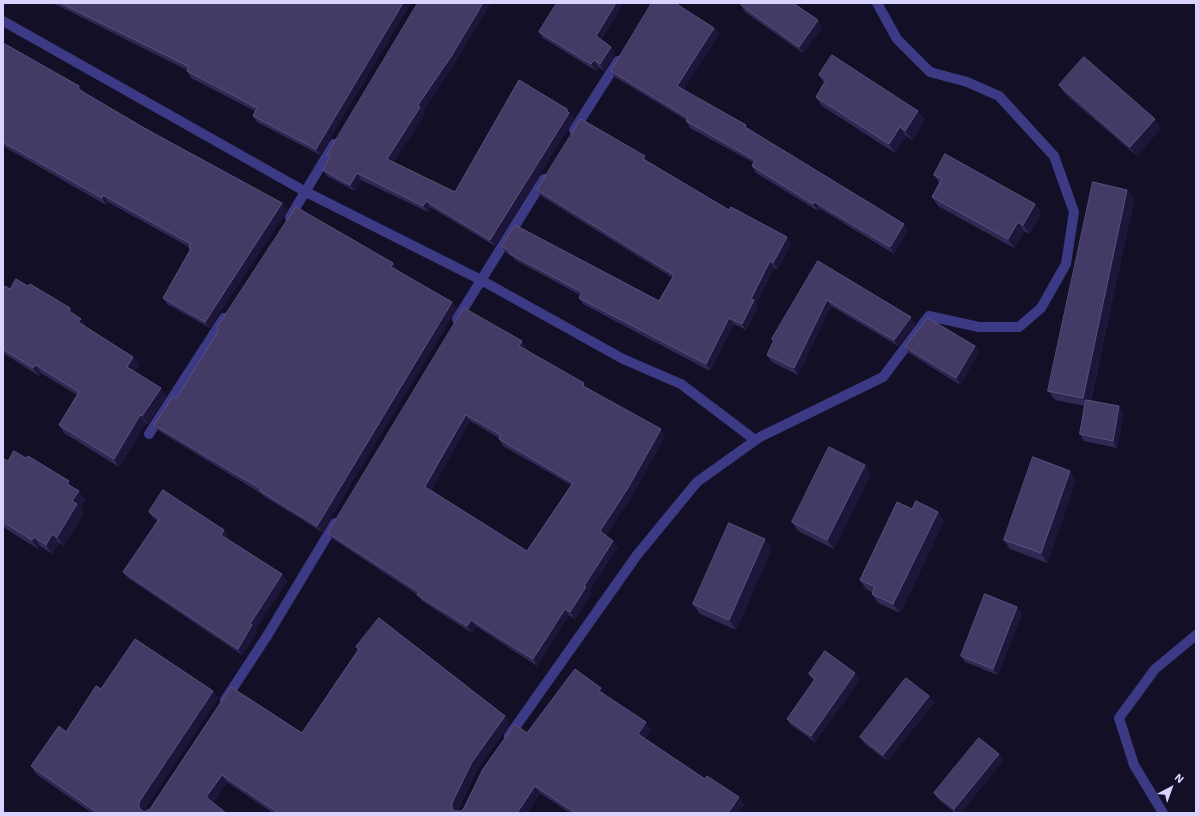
<!DOCTYPE html>
<html>
<head>
<meta charset="utf-8">
<style>
  body { margin:0 }
  #map { position:relative; width:1199px; height:816px; overflow:hidden; background:#130f26; font-family:"Work Sans",sans-serif }
  canvas { display:block }
  .frame { position:absolute; inset:0; border:4px solid #d9d4ff; pointer-events:none }
  .north { position:absolute; left:1151px; top:768px; width:40px; height:40px; -webkit-text-stroke:3px #130f26; paint-order:stroke; rotate:41deg; font-size:11px; font-weight:700; line-height:16px; text-align:center; color:#d9d4ff }
  .north::after { content:''; display:block; margin:auto; width:14px; height:18px; background:#d9d4ff; clip-path:polygon(50% 0,100% 100%,50% 72%,0 100%) }
</style>
</head>
<body>
<div id="map">
<canvas width="1199" height="816"></canvas>
<div class="frame"></div>
<div class="north">N</div>
</div>
<script>
const ctx = document.querySelector('canvas').getContext('2d');
ctx.lineJoin = 'round';
function strokePath(path, color, width, dash) {
  ctx.strokeStyle = color;
  ctx.lineWidth = width;
  ctx.lineCap = dash ? 'butt' : 'round';
  ctx.setLineDash(dash || []);
  ctx.stroke(path);
}
function fillPath(path, color) {
  ctx.fillStyle = color;
  ctx.fill(path, 'evenodd');
}
const street = new Path2D(`
  M3,21L306,192L481,280L623,359L681,384L755,440
  M574,130L618,61
  M290,217L334,144
  M457,319L544,179
  M149,434L224,318
  M225,700L267,636L335,523
  M509,736L637,555L697,482L760,437L883,377L929,316L979,327H1019L1041,308L1066,264L1074,212L1054,156L999,96L967,82L930,72L897,39L877,3
  M1163,813L1134,765L1119,718L1155,669L1196,635`);
const wall = new Path2D(`
  M53,3H411L320,155L257,122L253,116L255,111L191,78L187,71V70Z
  M555,3H624L601,40L611,47L615,53L604,71L598,67L596,71L543,38L539,32L557,4Z
  M741,5L822,27L803,53L745,12Z
  M714,28L719,34L683,90L750,130L908,230L894,254L819,208L818,211L756,173L752,166L754,163L690,128L686,121V120L615,77L611,71Z
  M3,43L79,86L83,92L287,210L210,328L167,304L163,298L190,249L189,247L108,202L106,205L3,146Z
  M456,61L423,111L425,114L393,162L455,192L567,109L574,119L495,246L430,207L428,212L361,180L355,191L327,176L323,170L329,157L327,155Z
  M819,75L918,111L925,120L912,140L906,136L895,153L822,106L816,97L824,83Z
  M1059,85L1161,128L1137,156L1065,94Z
  M649,162L729,210L791,243L778,269L774,268L756,304L758,307L746,330L734,324L710,371L583,304L579,298L580,295L515,260L513,257L506,253L501,246L659,301L673,278L541,196L537,190Z
  M934,175L1035,204L1041,213L1030,234L1024,231L1014,248L938,206L932,197L939,183Z
  M1134,199L1091,400L1124,413L1117,448L1084,441L1080,434L1085,406L1055,400L1048,391Z
  M818,261L915,324L898,346L831,306L798,375L772,362L767,355L774,342L772,339Z
  M393,263L397,269V270L457,308L322,532L265,497L262,494L159,431L154,425L176,399L219,331L217,328Z
  M28,286L70,308L75,315L81,319L86,326V327L133,357L139,365L134,372L166,396L148,424L146,423L119,467L64,433L59,425L77,395L41,373L39,376L3,353V290Z
  M526,347L525,349L665,436L633,494L606,535L613,541L618,547L589,591L591,594L575,619L569,615L537,666L476,626L472,633L422,601L418,595L333,539L328,533ZM470,421L499,438V439L503,446L571,485L527,551L431,490Z
  M905,347L979,352L960,385L909,353Z
  M3,459L73,488L85,500L80,508L84,513L63,546L59,543L52,554L40,546L38,549L3,527Z
  M871,474L834,549L798,531L792,522Z
  M1076,480L1047,563L1010,549L1004,540Z
  M912,509L938,512L944,521L900,613L878,603L872,594V592L866,589L860,580Z
  M149,512L224,530L228,536L227,539L287,581L255,629L257,632L242,655L128,578L123,572L158,521L153,518Z
  M772,548L736,630L700,614L693,604Z
  M1022,613L998,675L965,662L961,656Z
  M356,647L505,716L510,723L477,770L457,811H461L527,733L605,695L651,729L645,739L705,779L739,797L744,805L738,813H570L540,793L527,813H273L227,782L213,802L226,813H92L36,774L31,766L66,732L101,689L218,698L145,809L144,812L302,733L358,650Z
  M809,674L860,679L815,742L791,725L787,719L814,681Z
  M929,696L934,703L887,761L865,744L860,737Z
  M999,754L1003,760L961,813H955L938,799L934,793Z`);
const shadedWall = new Path2D(`
  M403,3H411L320,155L316,149Z
  M483,3H491L456,61L423,111L425,114L391,165L387,159L418,105Z
  M616,3H624L600,42L596,36Z
  M818,20L822,27L803,53L799,47Z
  M714,28L719,34L682,92L677,86Z
  M611,47L615,53L604,71L600,64Z
  M594,60L598,67L596,71L591,64Z
  M79,86L84,93L78,89Z
  M567,109L574,119L495,246L490,240Z
  M918,111L925,120L912,140L905,131Z
  M1155,119L1161,128L1137,156L1130,147Z
  M900,127L906,136L895,153L889,144Z
  M645,156L649,163L643,159Z
  M357,173L361,180L355,191L350,185Z
  M1127,190L1134,199L1089,407L1083,398Z
  M103,195L108,202L106,205L102,198Z
  M426,201L430,207L428,212L423,206Z
  M815,202L819,208L818,211L813,204Z
  M282,203L287,210L210,328L205,322Z
  M1035,204L1041,213L1030,234L1023,225Z
  M1018,222L1024,231L1014,248L1008,239Z
  M904,224L908,230L894,254L890,247Z
  M787,237L791,243L778,269L773,263Z
  M770,261L774,268L756,304L758,307L746,330L742,324L751,299Z
  M393,263L397,269L395,273L391,267Z
  M827,300L831,306L798,375L794,368Z
  M452,302L457,308L322,532L317,526Z
  M70,308L76,316L69,311Z
  M911,317L915,324L898,346L894,340Z
  M729,318L734,324L710,371L706,364Z
  M81,319L86,326L84,330L78,322Z
  M522,341L526,347L523,352L519,346Z
  M975,346L979,352L960,385L956,378Z
  M133,357L139,365L132,375L127,367Z
  M36,365L41,373L39,376L33,368Z
  M584,383L589,389L583,386Z
  M161,388L166,396L148,424L142,416Z
  M1119,406L1124,413L1117,448L1113,441Z
  M140,415L146,423L119,467L114,459Z
  M466,415L470,421L429,493L425,487Z
  M661,429L665,436L633,494L604,538L600,531Z
  M865,465L871,474L834,549L827,540Z
  M1070,471L1076,480L1047,563L1041,553Z
  M69,481L75,490L67,484Z
  M79,491L85,500L80,508L84,513L63,546L57,537L72,501Z
  M938,512L944,521L900,613L893,604Z
  M224,530L228,536L225,541L221,535Z
  M52,534L59,543L52,554L46,545Z
  M34,537L40,546L38,549L32,540Z
  M765,539L772,548L736,630L729,620Z
  M613,541L618,547L589,591L591,594L575,619L570,612L584,586Z
  M282,574L287,581L255,629L257,632L242,655L238,649L250,624Z
  M1017,607L1022,613L998,675L993,669Z
  M565,609L569,615L537,666L533,659Z
  M471,620L476,626L472,633L467,626Z
  M855,673L860,679L815,742L811,736Z
  M601,688L606,696L599,691Z
  M213,691L218,698L145,809L144,813L139,808V802Z
  M929,696L934,703L887,761L883,755Z
  M505,716L510,723L477,770L457,810V813L452,809V803L472,762Z
  M646,722L651,729L643,742L638,734Z
  M999,754L1003,760L961,813H957L954,809Z
  M222,775L227,782L211,804L206,797Z
  M535,786L540,793L527,813H517Z
  M739,797L744,805L738,813H728Z`);
const building = new Path2D(`
  M61,3H403L316,149L253,116L257,108L187,71L189,67Z
  M418,3H483L452,55L418,105L420,107L387,159L455,192L519,80L567,109V111L569,113L490,240L426,201L423,206L357,173L350,185L323,170L330,156L327,155Z
  M557,3H616L596,36L611,47L600,64L594,60L591,64L539,32Z
  M652,3H675L714,28L677,86L746,125L745,127L904,224L890,247L815,202L813,204L752,166L755,160L686,121L688,118L611,71Z
  M742,3H793L818,20L799,47L741,5Z
  M3,43L79,86L78,89L144,128L282,203L205,322L163,298L191,249L189,248L191,244L103,195L102,198L3,142Z
  M832,55L918,111L905,131L900,127L889,144L816,97L826,80L819,75Z
  M1084,57L1155,119L1130,147L1059,85Z
  M581,119L645,156L643,159L729,210L731,207L787,237L773,263L770,261L751,299L754,300L742,324L729,318L706,364L579,298L582,292L510,254L511,252L501,246L515,225L659,301L674,275L537,190Z
  M945,154L1035,204L1023,225L1018,222L1008,239L932,197L942,179L934,175Z
  M1093,182L1127,190L1083,398L1048,391Z
  M296,207L393,263L391,267L452,302L317,526L260,491L261,489L154,425L173,396L176,399L219,330L217,328Z
  M818,261L911,317L894,340L827,300L794,368L767,355L774,340L772,339Z
  M16,279L28,286L30,284L70,308L69,311L81,319L78,322L133,357L127,367L161,388L142,416L140,415L114,459L59,425L79,392L36,365L33,368L3,349V290L5,286L10,289Z
  M464,308L522,341L519,346L584,383L583,386L661,429L628,488L600,531L613,541L584,586L586,587L570,612L565,609L533,659L471,620L467,626L417,595L419,592L328,533ZM466,415L501,435L499,439L573,483L527,551L425,487Z
  M928,318L975,346L956,378L905,347Z
  M1086,400L1119,406L1113,441L1080,434Z
  M829,447L865,465L827,540L792,522Z
  M14,451L26,458L28,456L69,481L67,484L79,491L72,501L77,504L57,537L52,534L46,545L34,537L32,540L3,522V459H4L8,461Z
  M1033,457L1070,471L1041,553L1004,540Z
  M163,490L224,530L221,535L282,574L250,624L252,625L238,649L123,572L159,519L149,512Z
  M916,501L938,512L893,604L872,594L875,587L860,580L897,502L912,509Z
  M729,523L765,539L729,620L693,604Z
  M985,594L1017,607L993,669L961,656Z
  M379,618L505,716L472,762L452,803V809L455,811H461L464,808L483,769L515,724L527,733L575,669L601,688L599,691L646,722L638,734L705,779L707,776L739,797L728,813H576L535,786L517,813H279L222,775L206,797L226,813H98L31,766L59,726L66,732L96,686L101,689L135,639L213,691L139,802V808L144,812L150,809L231,687L302,733L359,649L356,647Z
  M825,651L855,673L811,736L787,719L815,679L809,674Z
  M906,678L929,696L883,755L860,737Z
  M979,738L999,754L954,809L934,793Z`);
strokePath(street, '#3d3a85', 10);
fillPath(wall, '#312854');
fillPath(shadedWall, '#1d163a');
fillPath(building, '#433a66');
strokePath(building, '#5a527e', 1);
</script>
</body>
</html>
